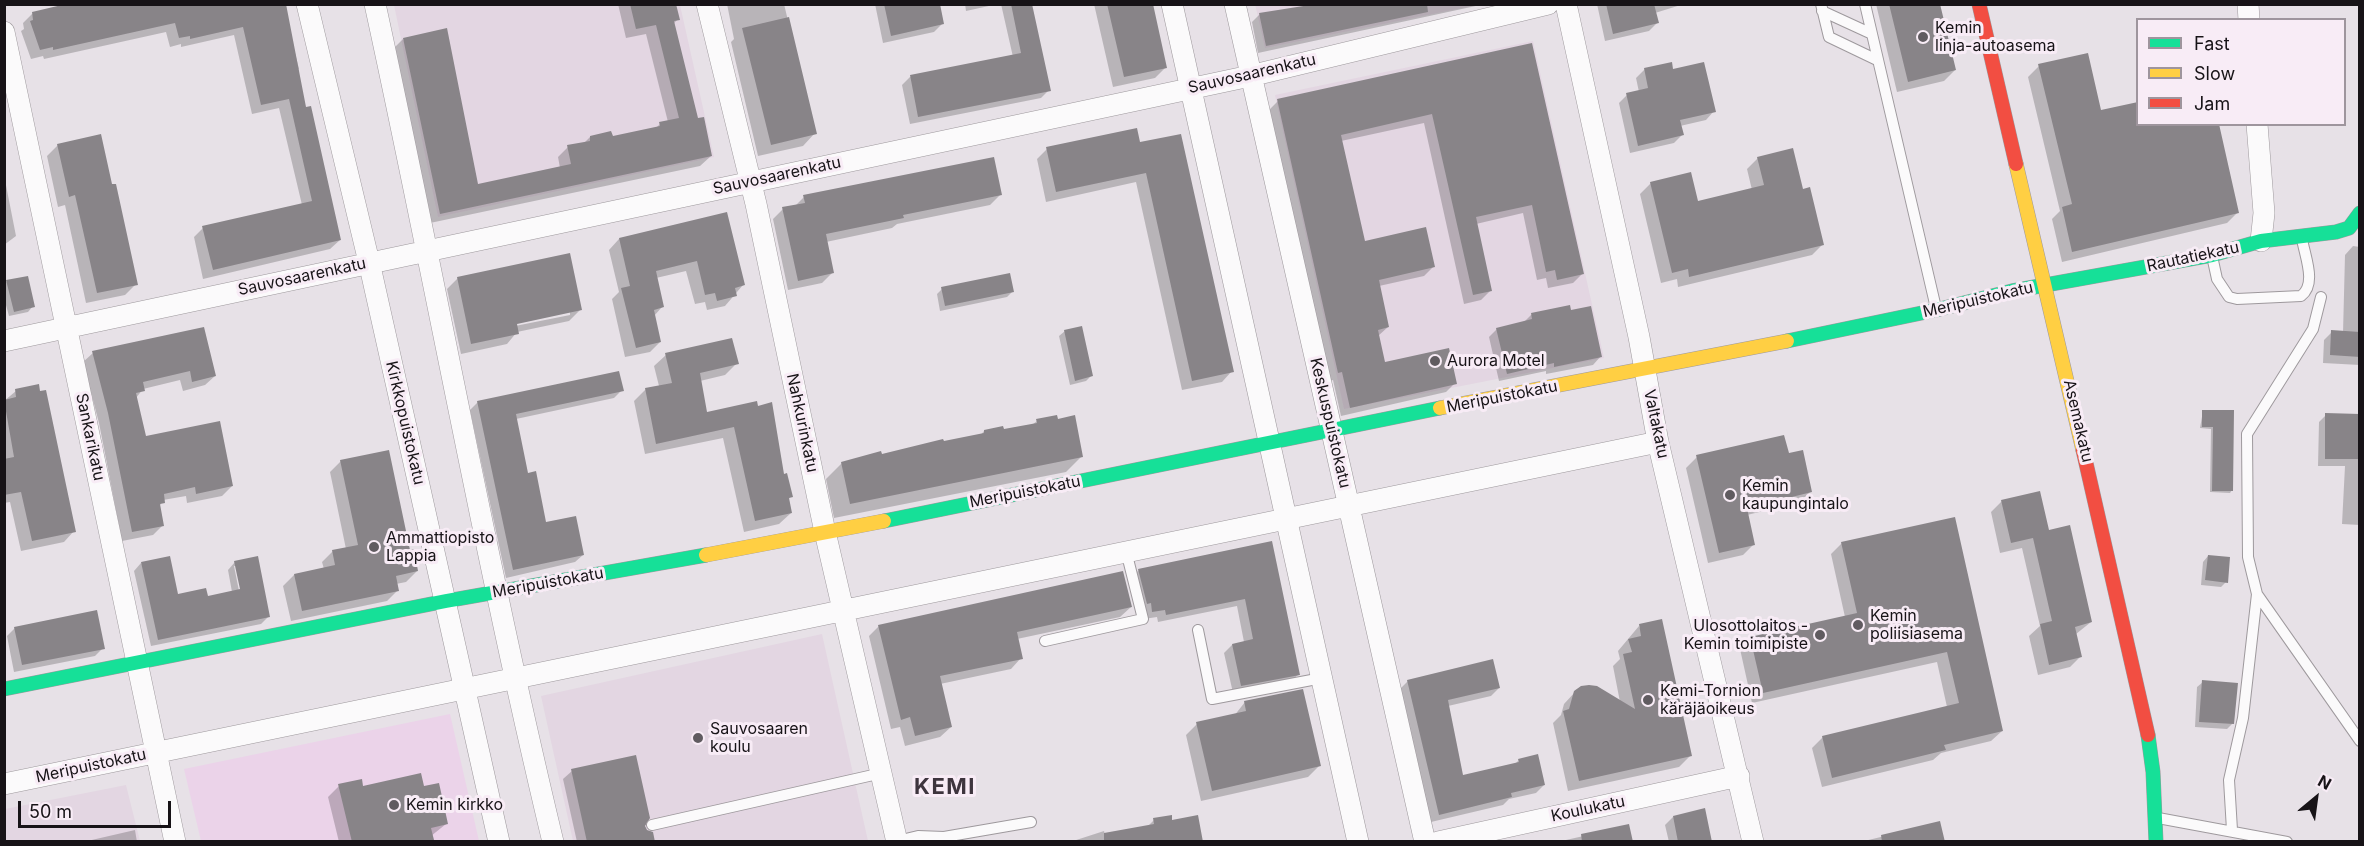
<!DOCTYPE html>
<html>
<head>
<meta charset="utf-8">
<style>
  body { margin:0 }
  #map { position:relative; width:2364px; height:846px; overflow:hidden; background:#e7e1e7; font-family:Inter,sans-serif }
  canvas { display:block }
  .frame { position:absolute; inset:0; border:6px solid #171317; pointer-events:none }
  .legend { position:absolute; left:2136px; top:18px; width:210px; height:108px; box-sizing:border-box; background:#f8ecf6; border:2px solid #9e959d; margin:0; padding:8px 10px; list-style:none; font-size:18px; color:#171317 }
  .legend li { display:flex; align-items:center; gap:12px; height:30px }
  .legend b { width:30px; border:2px solid #9e959d }
  .north { position:absolute; left:2286px; top:768px; width:60px; height:60px; -webkit-text-stroke:4px #f8ecf6; paint-order:stroke; rotate:29deg; font-size:16px; font-weight:700; line-height:24px; text-align:center; color:#171317 }
  .north::after { content:''; display:block; margin:auto; width:21px; height:27px; background:#171317; clip-path:polygon(50% 0,100% 100%,50% 72%,0 100%) }
  .scale { position:absolute; left:18px; top:801px; width:153px; height:27px; box-sizing:border-box; border:3px solid #171317; border-top:0; padding-left:8px; font-size:18px; line-height:21px; white-space:nowrap; color:#171317; -webkit-text-stroke:4px #f8ecf6; paint-order:stroke }
</style>
</head>
<body>
<div id="map">
<canvas width="2364" height="846"></canvas>
<div class="frame"></div>
<ul class="legend">
<li><b style="height:8px;background:#16e098"></b>Fast</li>
<li><b style="height:8px;background:#ffcf43"></b>Slow</li>
<li><b style="height:8px;background:#f24e42"></b>Jam</li>
</ul>
<div class="north">N</div>
<div class="scale">50 m</div>
</div>
<script>
const ctx = document.querySelector('canvas').getContext('2d');
ctx.lineJoin = 'round';
function fillPath(path, color) {
  ctx.fillStyle = color;
  ctx.fill(path, 'evenodd');
}
function strokePath(path, color, width, dash) {
  ctx.strokeStyle = color;
  ctx.lineWidth = width;
  ctx.lineCap = dash ? 'butt' : 'round';
  ctx.setLineDash(dash || []);
  ctx.stroke(path);
}
function drawText(font, color, halo, rows, align = 'center') {
  ctx.font = font + ' Inter,sans-serif';
  ctx.lineWidth = 6;
  ctx.setLineDash([]);
  ctx.textBaseline = 'middle';
  ctx.strokeStyle = halo;
  ctx.fillStyle = color;
  for (const [text, x, y, turn = 0] of rows) {
    ctx.save();
    ctx.translate(x, y);
    ctx.rotate((+turn || 0) * Math.PI / 180);
    ctx.textAlign = isNaN(turn) ? turn : align;
    if (halo) ctx.strokeText(text, 0, 0);
    ctx.fillText(text, 0, 0);
    ctx.restore();
  }
}
const built = new Path2D(`
  M1255,4L1477,5L1265,48Z
  M394,5H680L714,157L438,217Z
  M1533,41L1604,358L1344,409L1275,95Z
  M822,634L868,841H573L541,696Z
  M126,785L140,841H5V809Z`);
const green = new Path2D(`
  M450,714L479,841H201L184,769Z`);
const shadow = new Path2D(`
  M283,4L299,69L296,71L340,240L330,249L203,279L194,237L203,228L302,205L279,108L252,114L234,35L181,47V44L170,47L166,32L44,59L43,56L31,59L21,31L24,29L23,23L32,14Z
  M618,4H675L678,19L673,24L697,120L711,156L700,166L430,223L393,49L403,39L477,186L560,168L558,157L568,147L584,143L590,137L611,138L655,129L660,124L668,122L646,34L626,38Z
  M727,4H784L815,133L803,146L758,156L731,42L734,39Z
  M875,4H938L942,24L934,32L883,43Z
  M965,4H998L966,11Z
  M1001,4H1031L1049,90L1041,98L910,124L902,85L910,77L1013,57Z
  M1094,4H1151L1166,67L1155,78L1113,87Z
  M1321,4H1485L1258,53L1252,22L1260,14Z
  M1597,4H1684L1655,13L1657,23L1649,31L1605,41Z
  M1876,4H1939L1955,70L1944,81L1897,92Z
  M1531,45L1582,274L1573,283L1548,288L1546,278L1537,280L1523,213L1476,224L1490,291L1481,300L1464,304L1424,123L1341,141L1364,242L1433,267L1424,276L1379,286L1388,327L1378,336L1384,364L1455,383L1446,392L1341,416L1333,380L1329,381L1269,110L1278,101Z
  M2039,66L2100,112L2138,124H2220L2218,127L2238,212L2227,223L2062,262L2052,219L2060,211L2028,77Z
  M1645,69L1672,71L1714,111L1706,120L1680,126L1682,135L1674,143L1630,153L1619,103L1627,95L1639,92L1636,78Z
  M1139,144L1232,371L1222,382L1182,390L1136,182L1046,202L1037,159L1047,149Z
  M58,145L136,284L125,295L86,303L65,205L58,207L47,156Z
  M1758,158L1801,190L1823,244L1812,255L1678,287L1677,279L1661,283L1640,194L1651,183L1697,203L1752,190L1747,169Z
  M4,175L16,236L4,245Z
  M1000,195L990,205L897,224L892,228L826,242L832,273L822,283L788,290L773,219L783,209L795,206L804,197Z
  M726,214L743,285L725,306L707,310L705,302L695,304L686,271L656,278L662,307L654,316L660,342L650,352L625,357L612,299L619,292L609,250L619,239Z
  M2353,246L2360,247V365L2323,363L2324,340L2332,332L2343,333L2345,255Z
  M458,278L580,310L569,321L517,332L507,344L461,354L447,289ZM570,312V315L510,327V324Z
  M7,281L33,306L28,312L9,316L4,298V284Z
  M942,289L1012,292L1007,297L940,311L937,294Z
  M1570,312L1601,356L1593,365L1546,374V371L1499,381L1489,337L1497,329L1523,323L1531,315Z
  M203,328L215,376L205,385L183,391L180,380L143,389L136,398L145,437L232,486L222,496L187,503L186,496L163,500L159,507L163,525L153,535L122,541L99,423L83,362L93,353Z
  M1065,331L1091,376L1086,381L1070,385L1059,336Z
  M666,355L737,363L725,375L700,381L706,414L757,407L791,496L788,500L791,513L779,524L744,532L723,438L645,454L634,401L646,389L659,386L654,366Z
  M622,390L614,398L516,419L527,475L545,524L583,555L575,562L506,578L470,410L478,402Z
  M16,391L74,531L64,542L21,551L10,502L4,503V401Z
  M2203,411L2233,412L2232,490L2230,493L2210,492L2211,429L2200,428Z
  M2326,415H2360V525L2342,524L2345,466H2318L2319,422Z
  M1037,421L1082,456L1066,472L834,518L826,479L842,463L980,436L984,431H1003L1032,425Z
  M1788,455L1811,491L1800,502L1747,515L1754,544L1743,555L1708,563L1686,468L1697,457Z
  M341,461L409,552L417,571L406,582L396,584L398,590L387,601L291,621L283,586L294,575L324,569L322,562L333,551L346,549L330,472Z
  M2002,501L2048,532L2091,622L2076,634L2081,656L2070,667L2038,675L2029,636L2040,626L2022,548L2000,553L1991,512Z
  M1954,518L2002,731L1991,741L1941,753L1933,760L1822,787L1812,748L1823,737L1947,707L1937,662L1752,703L1740,649L1751,638L1845,617L1831,554L1842,543Z
  M1271,542L1299,674L1290,682L1233,693L1224,653L1232,645L1244,642L1237,606L1158,622L1157,617L1144,619L1131,578L1139,570Z
  M2208,556L2226,582L2221,587L2201,585L2203,562Z
  M235,562L268,617L261,624L151,646L134,571L141,563L177,596L207,598L232,592L228,570ZM234,566H237L243,596H240Z
  M1131,607L1120,617L1017,639L1021,658L1011,669L940,684L951,727L940,737L905,746L900,727L891,729L869,636L879,626Z
  M1639,626L1690,756L1679,767L1568,791L1553,723L1561,715L1564,704L1575,692L1620,702L1613,666L1620,659L1618,651Z
  M15,628L103,648L95,656L14,672L7,636Z
  M1408,681L1499,688L1491,696L1448,706L1462,777L1514,765L1519,760L1544,785L1536,793L1509,799L1503,805L1431,822L1400,689Z
  M2203,682L2233,723L2227,729L2195,727L2197,687Z
  M1245,702L1319,766L1308,777L1201,801L1186,735L1197,724L1234,716Z
  M572,771L643,826L654,842H577L563,779Z
  M339,786L423,788L446,824L431,836L430,842H339L328,797Z
  M1673,817L1711,842H1669L1665,825Z
  M1154,820L1201,842H1070L1104,831L1105,835L1147,827Z
  M1939,823L1943,842H1860Z
  M1628,826L1631,842H1557Z
  M135,830L137,842H83Z`);
const building = new Path2D(`
  M66,4H286L306,107L311,106L341,240L213,270L202,226L312,201L289,99L261,105L243,27L190,39V36L179,38L175,23L53,50V47L40,50L30,21L33,20L32,12Z
  M630,4H676L680,20L674,21L698,118L704,117L712,156L440,214L403,38L447,28L478,184L571,164L567,145L590,141V136L611,131L613,136L660,126L659,122L679,118L656,25L636,29Z
  M884,4H940L944,24L891,36Z
  M1011,4H1032L1051,91L918,117L910,75L1021,53Z
  M1107,4H1153L1167,68L1124,77Z
  M1316,4H1427L1428,12L1266,46L1259,13Z
  M1606,4H1654L1659,23L1613,34Z
  M1889,4H1940L1956,70L1908,82Z
  M789,17L817,134L771,145L742,28Z
  M1532,43L1584,274L1557,280L1555,270L1546,272L1532,205L1476,217L1492,291L1473,295L1432,114L1341,135L1365,241L1426,227L1435,267L1379,280L1389,327L1378,330L1385,362L1449,348L1457,384L1350,408L1342,372L1338,373L1277,99Z
  M2088,53L2101,110L2138,102V124H2219L2239,213L2072,252L2062,207L2072,204L2038,64Z
  M1672,62L1673,69L1704,62L1716,112L1680,120L1684,135L1638,146L1626,93L1648,88L1644,68Z
  M1137,128L1140,142L1181,134L1234,372L1192,381L1146,173L1056,192L1046,147Z
  M101,134L112,184H116L138,285L97,293L75,195L69,197L57,144Z
  M1793,148L1803,189L1810,187L1824,245L1689,277L1688,269L1672,273L1650,182L1691,172L1698,201L1764,185L1757,157Z
  M994,157L1002,195L903,215L904,218L826,234L834,273L798,281L782,207L805,203L803,195Z
  M727,212L745,285L735,288L737,296L717,301L715,293L705,295L697,261L656,271L664,307L654,310L661,342L636,348L621,288L630,286L619,238Z
  M570,253L582,310L517,324L519,334L471,344L457,277Z
  M1010,273L1014,292L945,306L941,287Z
  M28,276L35,307L14,312L6,280Z
  M1570,305L1571,310L1591,306L1602,357L1554,367V363L1507,374L1496,328L1532,319L1531,313Z
  M1082,326L1093,376L1075,381L1064,330Z
  M204,327L216,376L192,382L190,371L143,382L145,391L136,393L139,406L146,436L220,421L233,486L196,494L195,487L164,494L165,503L160,504L164,526L132,532L108,413L92,351Z
  M2331,330L2360,332V357L2330,355Z
  M732,338L739,364L700,373L707,412L757,401L758,406L772,402L784,474L787,473L793,497L789,498L792,513L755,521L734,427L656,444L645,388L672,383L665,353Z
  M619,371L624,391L516,414L528,473L536,471L546,522L576,516L584,555L513,570L477,401Z
  M39,384L40,391L46,390L76,532L32,541L21,492L4,495V459L14,457L4,400L16,397L15,389Z
  M2202,410H2234L2233,491H2212L2213,427H2202Z
  M2325,413L2360,414V459H2325Z
  M1057,415L1058,419L1075,415L1083,457L850,504L841,462L881,451L882,454L943,439L944,441L984,433V430L1003,426L1004,429L1037,423L1036,419Z
  M1784,435L1789,453L1803,450L1812,492L1747,508L1755,545L1719,553L1696,455Z
  M389,450L410,550L414,549L418,571L396,576L399,591L302,611L294,574L335,565L332,550L358,545L340,460Z
  M2040,491L2049,530L2070,525L2092,622L2075,627L2082,657L2049,665L2040,624L2052,621L2033,538L2011,543L2001,500Z
  M1955,517L2003,731L1944,745L1946,750L1832,778L1822,736L1959,703L1947,652L1763,693L1750,637L1857,613L1841,542Z
  M1272,541L1300,675L1241,686L1232,644L1253,639L1245,599L1166,615L1165,610L1152,612L1151,603L1147,604L1138,569Z
  M2208,555L2230,557L2228,583L2205,580Z
  M170,556L178,594L206,588L208,596L240,589L234,561L258,556L270,617L158,640L141,562Z
  M1123,571L1132,607L1017,632L1023,659L940,676L952,727L915,736L910,717L901,720L878,625Z
  M97,610L105,649L22,665L14,627Z
  M1662,619L1692,756L1579,781L1563,711L1569,709L1574,691L1581,686L1589,685L1597,686L1635,709L1623,654L1632,652L1628,639L1641,636L1639,624Z
  M1493,659L1500,688L1448,700L1463,775L1519,762L1518,759L1538,754L1545,785L1511,793L1512,797L1439,815L1407,680Z
  M2202,680L2238,683L2234,724L2199,722Z
  M1303,689L1321,766L1212,791L1196,722L1246,711L1244,701Z
  M636,755L650,818L645,826L647,830L653,832L655,842H587L571,769Z
  M421,773L424,786L439,783L448,824L431,828L434,840L352,842L338,784L362,779L363,786Z
  M1705,808L1712,842H1678L1673,816Z
  M1172,815V820L1198,815L1203,842H1104V833L1154,824L1153,818Z
  M1940,821L1945,842H1882L1881,835Z
  M1629,824L1633,842H1582L1581,834Z`);
const lane = new Path2D(`
  M1821,4L1829,37L1877,60
  M1865,4L1936,308
  M1822,11L1872,34
  M2212,256L2217,279L2229,297L2237,299L2301,296C2317,284 2305,257 2302,239
  M2321,297L2313,329L2247,434L2248,557L2257,594L2360,741
  M1198,630L1212,699L1322,678
  M1045,641L1143,619L1126,551
  M2158,818L2287,842
  M652,825L882,773
  M2232,830L2229,780L2243,718L2257,594
  M897,841L918,836L944,837L1031,822`);
const street = new Path2D(`
  M307,4L369,262L499,842
  M375,4C436,283 486,564 553,842
  M707,4L756,204L825,532L897,842
  M1172,4L1358,842
  M1235,4L1425,842
  M1566,4L1639,337L1658,442L1753,842
  M2248,4L2249,20
  M4,32L175,842
  M2257,124L2264,213L2261,241
  M4,341L1250,76L1548,4
  M4,784L1658,442
  M1438,842L1739,776`);
const fast = new Path2D(`
  M1787,341L1936,310L2012,291L2212,255L2261,241L2336,232L2349,228L2360,213
  M884,521L1440,408
  M4,689L446,601L706,555
  M2148,735L2153,772L2156,842`);
const slow = new Path2D(`
  M2016,164L2083,450
  M1440,408L1787,341
  M706,555L884,521`);
const jam = new Path2D(`
  M1979,4L2016,164
  M2083,450L2148,735`);
const markers = [
  [1923,37,6,"#605b60"],
  [1435,361,6,"#605b60"],
  [1730,495,6,"#605b60"],
  [374,547,6,"#605b60"],
  [1858,625,6,"#605b60"],
  [1820,635,6,"#605b60"],
  [1648,700,6,"#605b60"],
  [698,738,6,"#605b60"],
  [394,805,6,"#605b60"]
];
const poiNames = [
  ["Kemin",1935,28],
  ["linja-autoasema",1935,46],
  ["Aurora Motel",1447,361],
  ["Kemin",1742,486],
  ["kaupungintalo",1742,504],
  ["Ammattiopisto",386,538],
  ["Lappia",386,556],
  ["Kemin",1870,616],
  ["poliisiasema",1870,634],
  ["Ulosottolaitos -",1808,626,"right"],
  ["Kemin toimipiste",1808,644,"right"],
  ["Kemi-Tornion",1660,691],
  ["käräjäoikeus",1660,709],
  ["Sauvosaaren",710,729],
  ["koulu",710,747],
  ["Kemin kirkko",406,805]
];
const streetNames = [
  ["Sauvosaarenkatu",1252,74,-13],
  ["Sauvosaarenkatu",777,176,-12],
  ["Rautatiekatu",2193,257,-12],
  ["Sauvosaarenkatu",302,277,-12],
  ["Meripuistokatu",1978,300,-13],
  ["Meripuistokatu",1502,397,-11],
  ["Asemakatu",2078,421,77],
  ["Kirkkopuistokatu",405,423,77],
  ["Nahkurinkatu",802,423,78],
  ["Keskuspuistokatu",1330,423,77],
  ["Valtakatu",1656,424,78],
  ["Sankarikatu",90,437,78],
  ["Meripuistokatu",1025,492,-11],
  ["Meripuistokatu",548,583,-10],
  ["Meripuistokatu",91,766,-12],
  ["Koulukatu",1588,809,-12]
];
const districtNames = [
  ["KEMI",945,787]
];
fillPath(built, '#e3d6e2');
fillPath(green, '#ebd3e9');
fillPath(shadow, '#0003');
fillPath(building, '#888488');
strokePath(lane, '#9e999d', 12);
strokePath(street, '#9e999d', 22);
strokePath(fast, '#9e999d', 15);
strokePath(slow, '#9e999d', 15);
strokePath(jam, '#9e999d', 15);
strokePath(lane, '#fbfafb', 10);
strokePath(street, '#fbfafb', 21);
strokePath(fast, '#16e098', 14);
strokePath(slow, '#ffcf43', 14);
strokePath(jam, '#f24e42', 14);
for (const [x, y, r, color] of markers) {
  const dot = new Path2D();
  dot.arc(x, y, r, 0, 2 * Math.PI);
  ctx.fillStyle = color;
  ctx.fill(dot);
  strokePath(dot, '#f8ecf6', 2);
}
drawText('16px', '#171317', '#f8ecf6', poiNames, 'left');
drawText('16px', '#171317', '#f8ecf6', streetNames);
ctx.letterSpacing = '1.5px';
drawText('bold 22px', '#3e353e', '#f8ecf6', districtNames);
ctx.letterSpacing = '0px';
</script>
</body>
</html>
